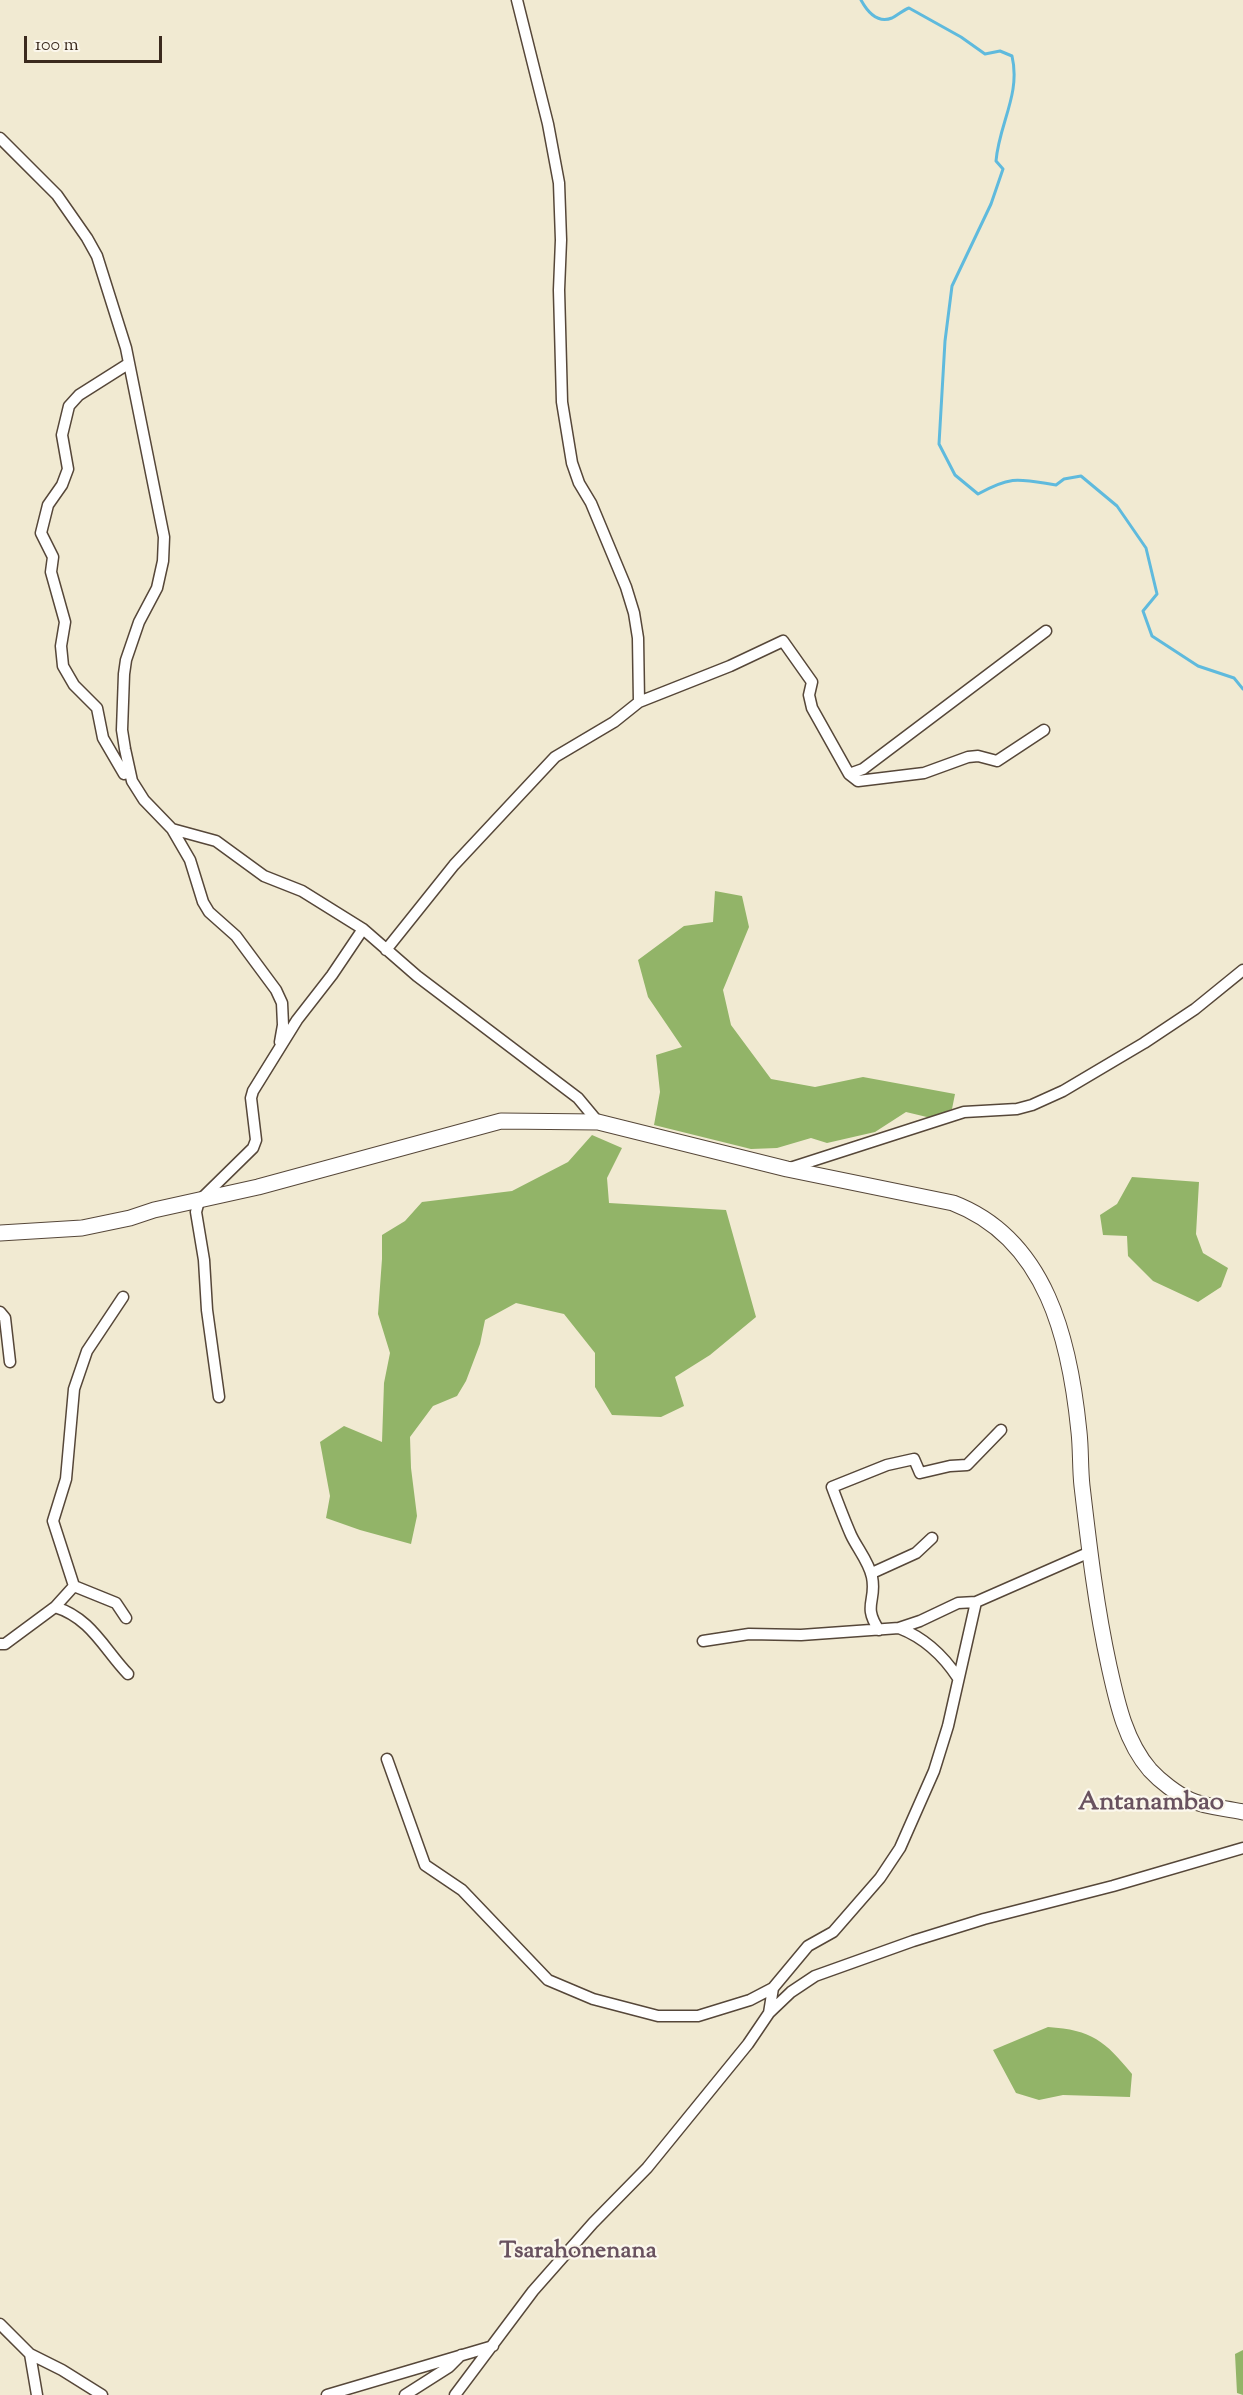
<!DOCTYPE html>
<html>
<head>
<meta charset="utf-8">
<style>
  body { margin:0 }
  #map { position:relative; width:1243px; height:2395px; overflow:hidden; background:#f1ead2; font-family:"Sorts Mill Goudy",serif }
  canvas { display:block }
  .scale { position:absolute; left:24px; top:36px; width:138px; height:27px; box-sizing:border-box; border:3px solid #3b2a1e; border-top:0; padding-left:8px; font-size:18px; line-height:21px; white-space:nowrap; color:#3b2a1e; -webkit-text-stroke:4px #fbf7ec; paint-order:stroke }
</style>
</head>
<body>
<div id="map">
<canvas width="1243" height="2395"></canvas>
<div class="scale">100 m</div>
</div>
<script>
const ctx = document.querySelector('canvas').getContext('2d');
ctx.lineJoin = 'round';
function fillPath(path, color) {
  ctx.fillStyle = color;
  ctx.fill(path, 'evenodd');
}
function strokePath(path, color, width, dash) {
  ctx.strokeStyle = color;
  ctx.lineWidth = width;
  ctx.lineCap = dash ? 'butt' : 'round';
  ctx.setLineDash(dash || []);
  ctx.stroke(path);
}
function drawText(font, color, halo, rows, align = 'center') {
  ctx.font = font + ' "Sorts Mill Goudy",serif';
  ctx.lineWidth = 4.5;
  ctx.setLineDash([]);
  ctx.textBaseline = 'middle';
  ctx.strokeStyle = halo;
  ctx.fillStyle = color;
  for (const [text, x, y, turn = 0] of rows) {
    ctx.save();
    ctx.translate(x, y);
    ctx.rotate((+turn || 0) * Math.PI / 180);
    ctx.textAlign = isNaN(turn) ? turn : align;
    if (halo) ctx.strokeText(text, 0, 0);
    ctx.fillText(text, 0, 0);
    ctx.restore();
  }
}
const forest = new Path2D(`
  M715,891L742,896L749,927L723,990L731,1025L771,1079L815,1087L863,1077L955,1094L952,1109L931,1118L906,1112L875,1132L827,1143L811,1138L777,1148L751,1149L654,1125L660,1092L656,1055L682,1047L648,997L638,960L684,926L713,922Z
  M592,1135L622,1148L607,1178L609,1203L726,1210L756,1317L710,1355L675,1377L684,1406L661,1417L612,1415L595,1387V1353L564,1314L516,1303L485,1320L480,1344L466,1381L457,1396L433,1406L410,1437L411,1468L417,1516L411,1544L360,1530L326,1518L330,1496L320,1442L344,1426L382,1442L384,1383L390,1353L378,1314L382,1259V1235L405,1221L422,1202L512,1191L568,1162Z
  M1132,1177L1199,1182L1196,1234L1203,1253L1228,1268L1221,1287L1198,1302L1153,1281L1128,1256L1127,1236L1103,1235L1100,1215L1117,1204Z
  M1048,2027C1092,2030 1105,2041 1132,2074L1130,2097L1063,2095L1039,2100L1016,2093L993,2050Z
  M1243,2350V2395L1237,2393L1235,2354Z`);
const stream = new Path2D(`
  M861,0C867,11 877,24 892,18C898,15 903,10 909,8L961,37L985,54L1000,51L1012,56C1021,94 999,124 996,161L1003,169L991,204L952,286L945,341L939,444L955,475L978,494C1012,475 1019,479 1056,485L1064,479L1081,476L1117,506L1146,548L1157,594L1143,611L1152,636L1198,666L1234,678L1243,689`);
const minor = new Path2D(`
  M517,0L548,124L559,183L561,240L559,290L562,402L572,463L579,483L591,503L626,587L634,613L638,638L639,702
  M0,138L57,195L87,238L97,256L126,348L164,537L163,561L157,588L139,622L126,660L124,674L122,730L125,749L132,781L144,800L172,829L216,841L264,876L302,891L363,929L417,976L578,1098L598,1122
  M124,774L103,738L97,708L74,685L63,666L61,646L65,622L51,572L53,557L41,533L48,505L62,485L68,469L62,435L69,406L79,395L128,364
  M849,774L863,769L1046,631
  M172,829L190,860L203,902L209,912L236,936L276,990L282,1003L283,1025L280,1042
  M386,950L454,865L555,757L614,722L639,702L730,666L783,641L812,682L809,695L812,708L849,774L858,781L924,773L968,757L978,756L997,761L1044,730
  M790,1168L964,1112L1017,1109L1032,1105L1063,1091L1144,1043L1195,1009L1243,970
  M0,1312L5,1318L10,1362
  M219,1397L207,1310L204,1260L196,1212L199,1201L253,1148L256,1140L251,1098L253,1091L297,1020L332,975L363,929
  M872,1573L916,1553L932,1538
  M74,1586L53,1521L66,1479L74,1389L87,1351L123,1297
  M55,1607L74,1586L116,1603L126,1618
  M899,1628C925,1638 943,1655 958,1678
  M879,1630C862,1605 877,1601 872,1577C869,1562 857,1548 851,1535C844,1519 838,1503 832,1487L887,1465L914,1459L920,1473L950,1466L967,1465L1001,1430
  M703,1641L749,1634L801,1635L899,1628L920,1621L958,1603L976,1602
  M0,1644H5L55,1607C91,1618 104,1649 128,1674
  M387,1759L425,1865L462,1890L548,1980L593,1999L658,2016H698L750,2000L773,1988
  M769,2013L773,1988L808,1946L833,1932L880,1878L900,1848L934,1771L948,1726L976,1602L1090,1552
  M0,2324L30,2354L62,2370L102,2395
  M30,2354L37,2395
  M327,2395L493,2346
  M405,2395L449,2367L461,2355
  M455,2395L533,2291L593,2223L647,2168L748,2044L769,2013L791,1992L815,1976L913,1941L984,1919L1113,1886L1243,1848`);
const secondary = new Path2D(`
  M0,1233L82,1228L130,1218L154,1210L258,1187L501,1121L598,1122L787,1169L953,1203C1047,1239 1070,1341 1079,1432C1081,1450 1080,1468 1082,1486C1089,1546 1096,1607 1109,1666C1117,1702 1125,1741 1150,1770C1160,1781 1177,1794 1190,1800C1205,1807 1226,1808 1243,1812`);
const neighbourhoodNames = [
  ["Tsarahonenana",578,2253]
];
const quarterNames = [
  ["Antanambao",1151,1805]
];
fillPath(forest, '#92b468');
strokePath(stream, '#5fbadd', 3);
strokePath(minor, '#564739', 13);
strokePath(secondary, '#564739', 17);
strokePath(minor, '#fff', 10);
strokePath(secondary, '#fff', 15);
drawText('bold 24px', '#69525f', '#fbf7ec', neighbourhoodNames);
drawText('bold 26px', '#69525f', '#fbf7ec', quarterNames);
</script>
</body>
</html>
